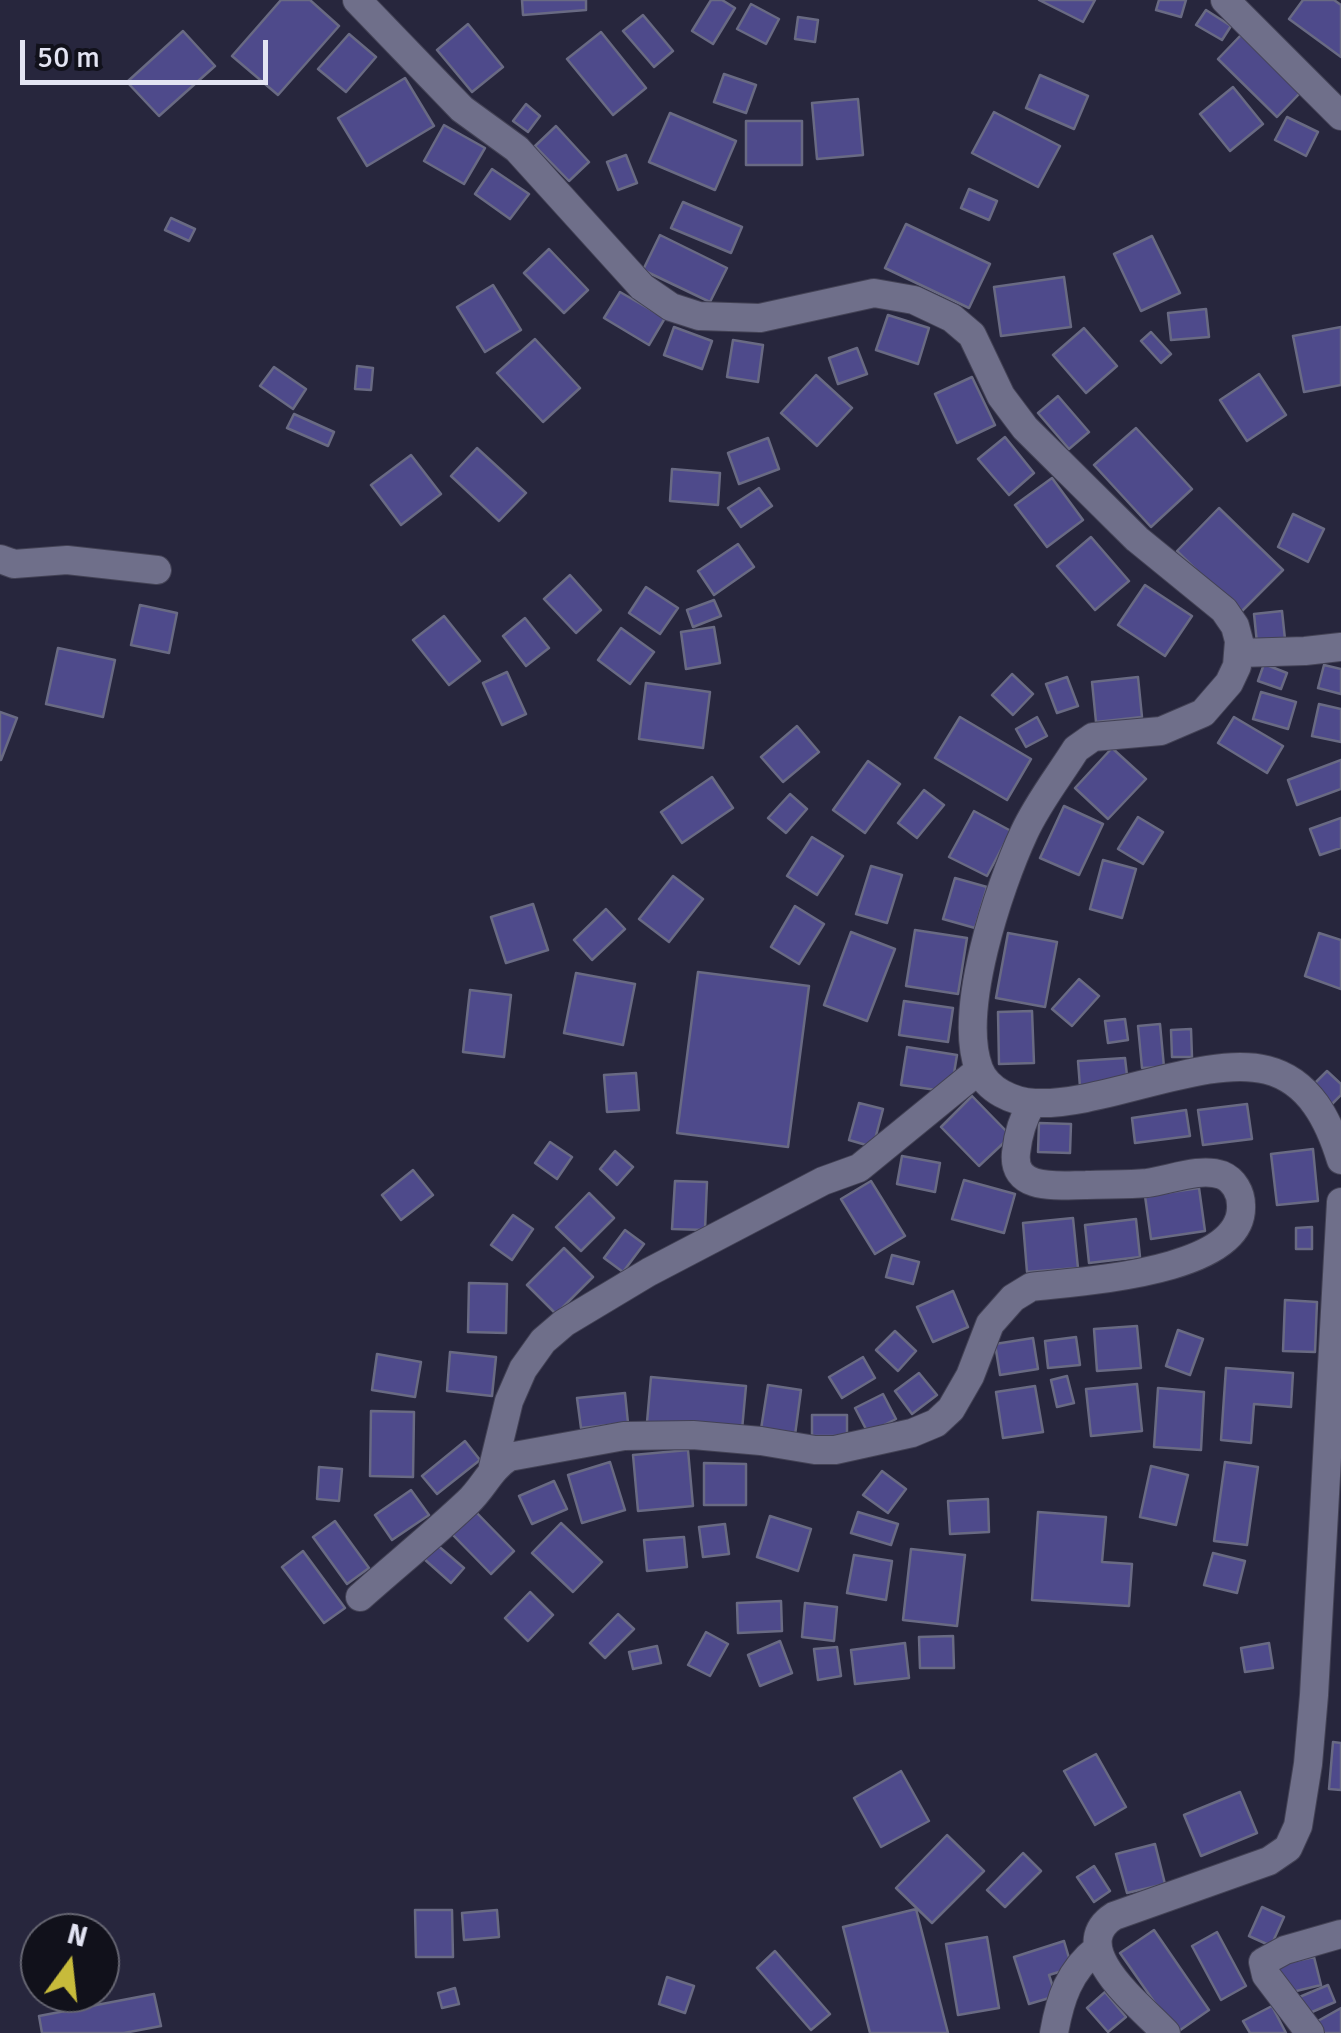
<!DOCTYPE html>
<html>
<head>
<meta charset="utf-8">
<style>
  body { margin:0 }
  #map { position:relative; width:1341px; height:2033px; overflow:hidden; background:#27263d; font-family:Signika,sans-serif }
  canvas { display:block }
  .north { position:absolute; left:20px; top:1913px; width:100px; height:100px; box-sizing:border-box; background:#11111b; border:2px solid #656571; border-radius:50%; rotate:15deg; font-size:28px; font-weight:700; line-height:40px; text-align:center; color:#e3e4f3 }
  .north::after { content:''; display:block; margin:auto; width:35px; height:45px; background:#c7bb3b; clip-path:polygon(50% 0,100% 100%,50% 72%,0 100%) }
  .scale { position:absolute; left:20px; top:40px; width:248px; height:45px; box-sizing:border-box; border:5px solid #e3e4f3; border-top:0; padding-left:12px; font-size:30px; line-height:35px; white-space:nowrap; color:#e3e4f3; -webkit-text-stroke:8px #11111b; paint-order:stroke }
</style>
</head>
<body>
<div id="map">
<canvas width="1341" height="2033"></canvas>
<div class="north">N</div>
<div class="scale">50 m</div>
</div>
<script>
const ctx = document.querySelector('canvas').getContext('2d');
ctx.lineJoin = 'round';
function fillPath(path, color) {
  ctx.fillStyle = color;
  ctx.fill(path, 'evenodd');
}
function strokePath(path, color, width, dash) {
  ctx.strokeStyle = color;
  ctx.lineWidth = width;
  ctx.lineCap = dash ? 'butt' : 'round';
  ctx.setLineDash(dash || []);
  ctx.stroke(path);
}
const building = new Path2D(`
  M281,0H310L339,26L278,95L232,56Z
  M522,0H586V10L523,15Z
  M711,0H722L735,8L713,44L692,31Z
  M1039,0H1095L1083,22Z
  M1159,0H1186L1181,17L1156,10Z
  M1303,0H1334L1341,5V57L1289,19Z
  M751,4L779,19L766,44L737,29Z
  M1206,10L1231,26L1222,40L1196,25Z
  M643,15L673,51L654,67L623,31Z
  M798,17L818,20L815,42L795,39Z
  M468,24L503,67L472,92L437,50Z
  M183,31L215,66L159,116L127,82Z
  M601,32L646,88L613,115L567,59Z
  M349,34L376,57L346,92L318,69Z
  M1241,35L1300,93L1277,117L1218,59Z
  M724,74L756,85L746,113L714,102Z
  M1040,75L1088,96L1074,129L1026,108Z
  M405,78L434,126L367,166L338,118Z
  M1233,87L1263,124L1230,151L1200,114Z
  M858,99L863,155L817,159L812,103Z
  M526,104L540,116L528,132L513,121Z
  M994,112L1060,146L1038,187L972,153Z
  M670,113L736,141L715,190L649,162Z
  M1287,117L1318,132L1306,156L1275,140Z
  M746,121H802V165H746Z
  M444,125L485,148L464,184L424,161Z
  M556,126L589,162L569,181L535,146Z
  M626,155L637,183L618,190L607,162Z
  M492,169L529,194L510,219L475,194Z
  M969,189L997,201L989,220L961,208Z
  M683,202L742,227L731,253L671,228Z
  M171,218L195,229L189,241L165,230Z
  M906,224L990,264L969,308L885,268Z
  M660,235L727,268L710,302L643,270Z
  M1152,236L1180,293L1141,311L1114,254Z
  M549,249L588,290L564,313L524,273Z
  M1064,277L1071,327L1001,336L994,287Z
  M493,285L521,330L485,352L457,307Z
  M620,292L665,318L649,345L604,318Z
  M1206,309L1209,337L1171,340L1168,313Z
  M888,315L929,328L918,364L876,350Z
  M674,327L712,341L702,369L664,355Z
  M1341,327V385L1304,392L1293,336Z
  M1084,328L1117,366L1086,393L1053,355Z
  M1151,332L1171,354L1161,363L1141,341Z
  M535,339L580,388L543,422L497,373Z
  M733,340L763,345L758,382L727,377Z
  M857,348L867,374L838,384L829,358Z
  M357,366L373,368L371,390L355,389Z
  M274,367L306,389L293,409L260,386Z
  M1259,374L1286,415L1247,441L1220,400Z
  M816,375L852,408L817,446L781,413Z
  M972,377L995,425L957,443L935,394Z
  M1058,396L1089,432L1069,449L1038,413Z
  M294,414L334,432L328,446L287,428Z
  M1136,428L1192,489L1151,527L1094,465Z
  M1005,437L1034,473L1009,495L978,459Z
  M768,438L779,469L739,484L728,453Z
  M477,448L526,493L499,521L451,476Z
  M411,455L441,494L401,525L371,485Z
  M672,469L720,473L718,505L670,501Z
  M1052,478L1083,520L1047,547L1015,505Z
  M759,488L772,506L741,527L728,508Z
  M1219,508L1283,570L1240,613L1177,551Z
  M1293,514L1324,529L1308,562L1278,547Z
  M1091,537L1129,581L1095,610L1057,566Z
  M738,544L754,567L714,595L698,571Z
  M570,575L601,610L576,633L544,599Z
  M1145,585L1192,616L1165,656L1118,625Z
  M646,587L678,608L660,634L629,613Z
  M714,600L721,616L693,627L687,610Z
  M140,605L177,613L169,653L131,645Z
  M1282,611L1285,639L1257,643L1254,614Z
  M444,616L480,661L449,685L413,640Z
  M525,618L549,648L526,666L503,636Z
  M714,627L720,663L686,669L681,632Z
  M621,628L654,652L630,684L598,660Z
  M58,648L115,660L103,717L46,704Z
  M1264,664L1287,673L1281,689L1258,681Z
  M1324,665L1341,669V694L1318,688Z
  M507,672L526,714L502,725L483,683Z
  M1012,674L1033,694L1013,715L992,695Z
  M1067,677L1078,706L1057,713L1046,684Z
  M1138,677L1142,717L1096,722L1092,682Z
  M646,683L710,692L703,748L639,739Z
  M1261,692L1296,702L1288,729L1253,719Z
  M1319,704L1341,709V742L1312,736Z
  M0,712L17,718L1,760H0Z
  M960,717L1031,759L1007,800L935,758Z
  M1037,717L1047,736L1026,747L1016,729Z
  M1234,717L1283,746L1267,773L1218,743Z
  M797,726L819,752L783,782L761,757Z
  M1112,748L1146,779L1108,819L1075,788Z
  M1341,760V789L1297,805L1288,780Z
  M868,761L900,784L865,833L833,810Z
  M712,777L733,808L682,843L661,812Z
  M924,790L944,805L917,838L898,823Z
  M790,794L807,809L786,833L768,818Z
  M1064,806L1103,824L1079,875L1040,858Z
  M974,811L1011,831L987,876L949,857Z
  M1138,817L1163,832L1143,864L1118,849Z
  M1341,818V848L1320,855L1310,829Z
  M812,837L843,856L817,895L787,876Z
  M1103,860L1136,869L1122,918L1090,909Z
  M871,866L902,875L887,923L856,914Z
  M673,876L703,899L669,942L639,919Z
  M955,878L987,887L975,928L943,919Z
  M533,904L548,950L506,963L491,917Z
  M795,906L824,924L799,964L771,947Z
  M606,909L625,929L592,960L574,940Z
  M915,930L967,938L958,994L906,986Z
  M851,932L895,949L867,1021L824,1005Z
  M1008,933L1057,942L1045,1007L996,998Z
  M1319,933L1341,940V989L1305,976Z
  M698,972L809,986L788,1147L677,1133Z
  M576,973L635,984L623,1045L564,1033Z
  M1079,979L1099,996L1072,1026L1052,1009Z
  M470,990L511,995L504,1057L463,1052Z
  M904,1001L953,1008L948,1042L899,1035Z
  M1032,1011L1034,1063L999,1064L998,1012Z
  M1125,1019L1128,1040L1108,1043L1105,1021Z
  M1160,1024L1164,1067L1142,1068L1138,1026Z
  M1191,1029L1192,1057H1172L1171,1030Z
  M907,1047L957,1055L951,1092L901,1085Z
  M1125,1058L1128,1084L1080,1087L1078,1061Z
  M1327,1071L1341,1084V1095L1331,1105L1311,1087Z
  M636,1073L639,1110L607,1112L604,1075Z
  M972,1096L1011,1136L979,1166L941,1127Z
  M859,1103L883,1109L873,1147L849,1140Z
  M1247,1104L1252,1139L1203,1145L1198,1110Z
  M1186,1110L1190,1136L1135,1143L1132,1118Z
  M1039,1123L1071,1124L1070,1153L1038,1152Z
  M550,1142L572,1157L557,1179L535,1163Z
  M1313,1149L1318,1201L1277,1205L1271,1154Z
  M615,1151L633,1167L617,1185L600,1169Z
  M902,1156L940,1163L935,1192L897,1184Z
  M413,1170L433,1195L401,1220L382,1195Z
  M964,1180L1015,1194L1004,1233L952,1219Z
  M675,1181L707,1182L705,1230L672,1229Z
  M871,1181L905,1236L875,1254L841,1199Z
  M1199,1188L1205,1231L1151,1239L1145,1196Z
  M589,1193L614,1218L581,1251L556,1227Z
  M513,1215L533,1229L512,1260L491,1245Z
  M1073,1218L1078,1268L1027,1272L1023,1223Z
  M1136,1219L1140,1257L1089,1263L1085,1225Z
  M1312,1227V1249H1296V1228Z
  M625,1230L644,1244L623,1272L604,1258Z
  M564,1248L593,1277L556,1314L527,1285Z
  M892,1255L919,1262L913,1284L886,1277Z
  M469,1283L507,1284L506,1333L468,1332Z
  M953,1291L968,1327L933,1342L917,1307Z
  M1285,1300L1317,1302L1315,1352L1283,1351Z
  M1137,1326L1141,1368L1097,1371L1094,1329Z
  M1178,1330L1203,1339L1190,1375L1166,1366Z
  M895,1331L916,1351L898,1371L876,1350Z
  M1076,1337L1080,1365L1048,1368L1045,1341Z
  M1033,1338L1038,1369L1000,1375L995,1344Z
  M450,1352L496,1357L492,1396L447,1391Z
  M377,1354L421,1362L415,1397L372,1390Z
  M863,1357L875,1378L842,1398L829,1377Z
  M1226,1368L1293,1373L1291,1407L1254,1404L1251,1443L1221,1440Z
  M919,1373L937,1395L912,1414L895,1391Z
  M1067,1376L1074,1403L1057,1407L1051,1380Z
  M651,1377L746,1386L742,1430L647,1422Z
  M1137,1384L1142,1431L1091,1436L1086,1389Z
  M768,1385L801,1390L795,1435L761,1429Z
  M1035,1386L1043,1432L1003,1438L996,1392Z
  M1158,1388L1204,1392L1201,1450L1154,1447Z
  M625,1393L628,1423L581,1428L577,1398Z
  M883,1394L896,1419L868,1433L855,1408Z
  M371,1411L414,1412L413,1477L370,1476Z
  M812,1415H847V1436H812Z
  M465,1441L480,1460L437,1494L422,1476Z
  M688,1450L693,1506L638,1511L633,1455Z
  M610,1462L625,1510L582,1523L568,1475Z
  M1225,1462L1258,1467L1247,1545L1214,1541Z
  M704,1463L746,1464V1505H704Z
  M1151,1466L1188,1475L1176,1525L1140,1517Z
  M319,1467L342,1469L339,1501L317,1499Z
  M882,1471L906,1489L888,1513L863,1495Z
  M554,1481L567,1509L532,1524L519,1496Z
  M411,1490L429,1515L392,1540L375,1515Z
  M988,1499L989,1532L950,1534L948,1501Z
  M474,1510L514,1551L491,1574L451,1533Z
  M858,1512L898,1524L891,1545L851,1533Z
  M1038,1512L1106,1517L1102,1562L1132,1564L1129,1606L1032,1600Z
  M770,1516L811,1529L798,1571L757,1557Z
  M335,1521L369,1568L347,1584L313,1537Z
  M561,1523L602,1562L573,1592L532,1553Z
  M725,1524L729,1554L703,1557L699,1527Z
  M684,1537L687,1567L647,1571L644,1540Z
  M436,1544L464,1568L451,1583L423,1558Z
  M911,1549L965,1555L957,1626L903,1620Z
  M303,1551L345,1608L324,1623L282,1567Z
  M1213,1553L1245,1561L1237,1593L1204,1585Z
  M854,1555L892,1561L886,1600L847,1593Z
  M530,1592L553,1615L528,1641L505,1618Z
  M781,1601L782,1631L738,1633L737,1603Z
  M805,1603L837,1607L834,1641L802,1637Z
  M618,1614L634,1629L605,1658L590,1643Z
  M706,1632L728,1644L710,1676L688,1665Z
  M953,1636L954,1668H920L919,1637Z
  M780,1641L792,1673L760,1686L748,1655Z
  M905,1643L909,1678L855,1684L851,1650Z
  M1269,1643L1273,1668L1245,1672L1241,1648Z
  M657,1646L661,1663L633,1669L629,1652Z
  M837,1647L841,1676L818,1680L814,1649Z
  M1333,1742L1341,1743V1790L1329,1789Z
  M1096,1754L1126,1807L1095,1825L1064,1771Z
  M901,1771L929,1821L881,1847L854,1798Z
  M1240,1792L1257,1833L1201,1856L1184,1815Z
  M947,1835L984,1871L932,1923L896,1888Z
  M1155,1844L1165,1884L1127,1893L1116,1854Z
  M1023,1853L1041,1871L1005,1907L987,1890Z
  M1094,1866L1110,1891L1094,1902L1077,1877Z
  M1262,1907L1284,1917L1271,1946L1249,1936Z
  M916,1909L948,2033H870L843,1927Z
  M415,1910H452L453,1957H416Z
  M497,1910L499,1937L464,1940L462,1913Z
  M1154,1930L1209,2010L1176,2033L1120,1953Z
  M1217,1932L1246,1986L1221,2000L1192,1946Z
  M987,1937L999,2008L958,2015L946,1944Z
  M1064,1941L1072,1968L1049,1975L1056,1996L1029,2004L1014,1957Z
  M775,1951L830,2014L811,2030L757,1968Z
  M1314,1957L1321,1985L1284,1994L1277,1965Z
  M667,1977L694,1986L685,2013L659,2004Z
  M1328,1985L1335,2002L1305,2015L1297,1998Z
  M455,1988L459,2004L442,2008L438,1993Z
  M1105,1992L1126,2017L1108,2032L1087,2008Z
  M154,1994L161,2026L124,2033H42L39,2016Z
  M1272,2006L1286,2033H1250L1243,2021Z
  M1341,2008V2033H1322L1316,2022Z`);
const minor = new Path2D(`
  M357,0L462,109L517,149L642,287L671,307L699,316L760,318L874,293L914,300L952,318L972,335L1001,396L1025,428L1137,539L1224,610L1235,626L1239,641L1237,666L1229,683L1203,713L1161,731L1093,737L1076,749C1059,776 1037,804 1024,833C999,887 957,1011 979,1069C987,1090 1013,1102 1035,1103C1104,1106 1205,1054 1267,1070C1310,1081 1329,1121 1341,1160
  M1225,0L1341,116
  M0,559L14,564L67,560L157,570
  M1240,653L1305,651L1341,647
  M493,1467L509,1401L523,1369L543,1341L564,1323L649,1272L823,1181L859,1168L979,1070
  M360,1597C396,1565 433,1535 468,1502C484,1487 490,1469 509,1457L624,1436L693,1435L761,1441L815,1450H835L912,1433L936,1423L951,1409L970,1376L990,1324L1013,1298L1031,1287C1079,1281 1245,1273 1241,1205C1241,1193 1234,1180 1222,1175C1200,1167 1170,1180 1147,1183C1127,1185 1106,1184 1086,1185C1060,1185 1012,1192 1016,1153C1018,1134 1023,1118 1032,1103
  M1054,2033C1060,1999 1069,1971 1097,1949
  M1166,2033C1142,2007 1064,1948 1114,1916L1269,1861L1288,1848L1298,1826L1308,1764L1314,1695L1341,1202
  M1310,2033L1266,1975L1263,1962L1285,1950L1341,1934`);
fillPath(building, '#4e4a8b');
strokePath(building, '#696a83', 2.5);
strokePath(minor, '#434255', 30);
strokePath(minor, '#6f6f8a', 28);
</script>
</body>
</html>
